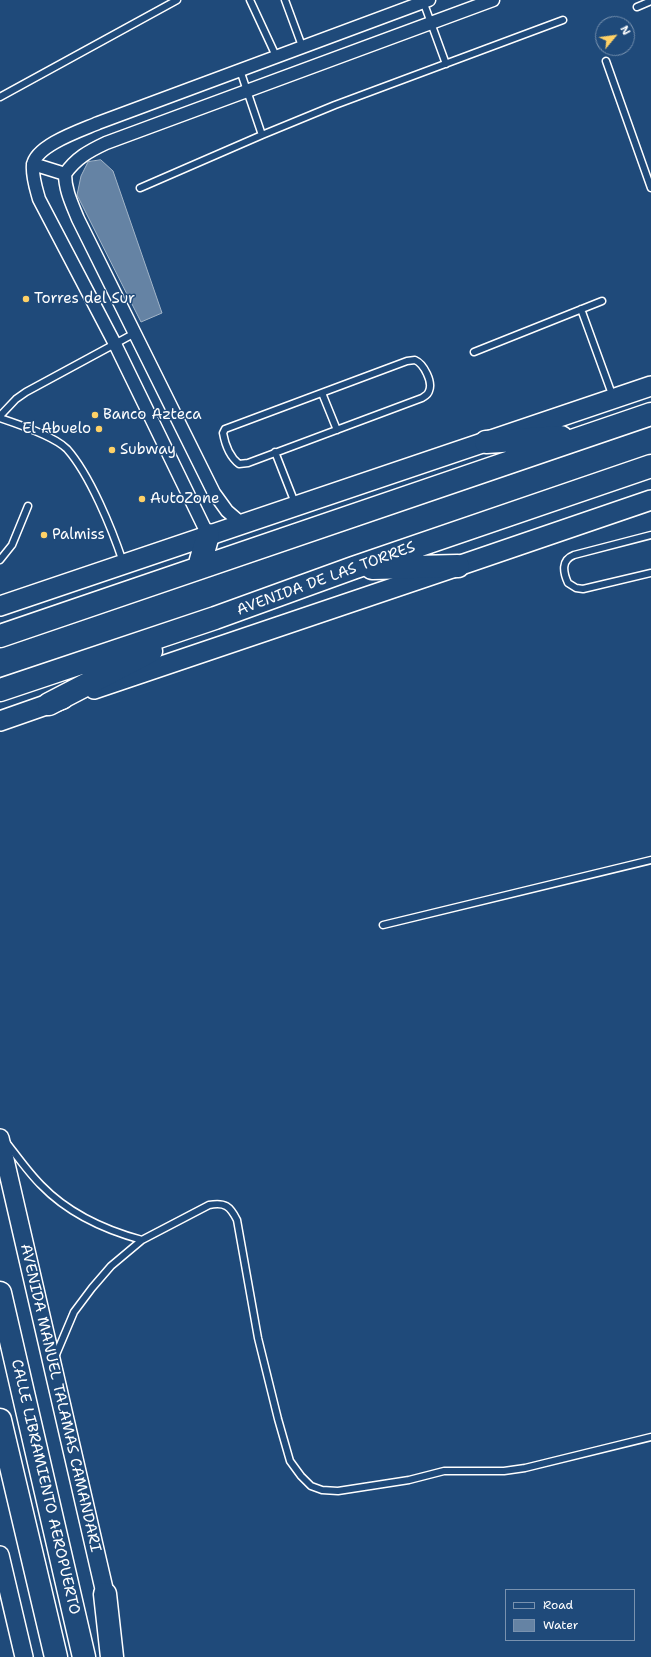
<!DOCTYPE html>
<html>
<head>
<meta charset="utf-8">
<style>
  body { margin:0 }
  #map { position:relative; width:651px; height:1657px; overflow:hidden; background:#1f4a7a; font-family:"Shantell Sans",sans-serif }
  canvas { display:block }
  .legend { position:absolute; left:505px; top:1589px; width:130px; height:52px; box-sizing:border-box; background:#1f4a7a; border:1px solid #7992af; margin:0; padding:5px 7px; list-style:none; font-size:12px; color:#fff }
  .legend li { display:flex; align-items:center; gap:8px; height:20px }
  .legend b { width:20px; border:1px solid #7992af }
  .north { position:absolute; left:595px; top:16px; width:40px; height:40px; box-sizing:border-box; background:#1f4a7a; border:1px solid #7992af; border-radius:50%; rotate:61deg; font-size:11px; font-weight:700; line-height:16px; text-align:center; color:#fff }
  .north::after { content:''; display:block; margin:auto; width:14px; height:18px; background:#ffd166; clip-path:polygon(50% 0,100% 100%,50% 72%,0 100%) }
</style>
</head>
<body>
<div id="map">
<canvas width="651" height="1657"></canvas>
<ul class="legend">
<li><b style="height:5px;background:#1f4a7a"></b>Road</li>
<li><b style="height:11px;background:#6583a4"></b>Water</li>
</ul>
<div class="north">N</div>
</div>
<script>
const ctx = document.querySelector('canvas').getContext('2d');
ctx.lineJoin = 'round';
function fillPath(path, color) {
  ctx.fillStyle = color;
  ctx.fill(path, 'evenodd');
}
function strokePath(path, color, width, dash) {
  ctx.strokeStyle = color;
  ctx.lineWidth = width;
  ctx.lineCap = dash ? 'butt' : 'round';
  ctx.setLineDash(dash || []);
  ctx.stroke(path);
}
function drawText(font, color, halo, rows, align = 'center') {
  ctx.font = font + ' "Shantell Sans",sans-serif';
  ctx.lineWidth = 3;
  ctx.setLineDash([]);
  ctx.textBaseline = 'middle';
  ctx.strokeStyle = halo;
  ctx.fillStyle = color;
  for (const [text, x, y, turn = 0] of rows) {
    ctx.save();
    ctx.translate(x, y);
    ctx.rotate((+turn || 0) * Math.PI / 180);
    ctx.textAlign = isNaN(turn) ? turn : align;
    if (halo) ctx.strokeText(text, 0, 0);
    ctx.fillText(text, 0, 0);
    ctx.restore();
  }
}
const water = new Path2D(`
  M101,160L113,171L162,313L141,322L77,195L81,176L88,162Z`);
const lane = new Path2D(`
  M250,0L276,56
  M285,0L302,46
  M423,1L446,64
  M637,7L651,1
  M606,61L651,188
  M240,70L262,135L335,105L563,20
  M0,97L177,0
  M140,188L262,135
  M581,309L613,397
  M474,352L602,301
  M415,360C424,364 433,382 429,391C428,395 425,396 422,398L248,463L239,464C230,457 225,444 223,433L225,429L407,361Z
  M322,393L337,430
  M0,416L16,399L26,392L135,333
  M0,418C18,424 54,436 67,449C90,475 112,529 123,562
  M275,452L295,503
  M651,535L574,555C561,560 563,572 568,583L576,588L583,589L651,573
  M0,560L12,545L28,506
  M383,925L651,860
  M6,1142C17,1156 28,1172 41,1185C68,1213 105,1230 142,1240
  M55,1357L74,1312L92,1288L111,1266L142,1240L209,1205C225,1202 230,1206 237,1220L258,1338L278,1419L290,1461L301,1476L311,1486L322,1490L338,1491L409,1480L444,1471H504L525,1468L651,1437`);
const street = new Path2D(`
  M33,164L65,174
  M65,174C76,158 89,151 106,143L493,0
  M65,174C65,190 72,204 78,219L214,493L227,511L241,523
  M208,535L115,344L39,199C36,188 32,177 33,165C36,145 82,130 98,123L429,0`);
const secondary = new Path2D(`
  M0,1138L108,1606
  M0,1555L24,1657`);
const primary = new Path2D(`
  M0,606L651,386
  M94,689L458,566L651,500
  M0,721L63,699`);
const highway = new Path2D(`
  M486,442L561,437
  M199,567L208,535
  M372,568L458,566
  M0,636L651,414
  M0,690L215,618L353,568L651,466
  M49,704L151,651
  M0,1293L84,1657
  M0,1420L56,1657
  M105,1594L112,1657`);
const markers = [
  [26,299,4,"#ffd166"],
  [95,415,4,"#ffd166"],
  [99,429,4,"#ffd166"],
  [112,450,4,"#ffd166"],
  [142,499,4,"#ffd166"],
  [44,535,4,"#ffd166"]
];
const poiNames = [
  ["Torres del Sur",34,299],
  ["Banco Azteca",103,415],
  ["El Abuelo",91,429,"right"],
  ["Subway",120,450],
  ["AutoZone",150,499],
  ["Palmiss",52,535]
];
const streetNames = [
  ["AVENIDA DE LAS TORRES",326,579,-20],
  ["AVENIDA MANUEL TALAMAS CAMANDARI",60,1398,77],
  ["CALLE LIBRAMIENTO AEROPUERTO",45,1487,77]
];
fillPath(water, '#6583a4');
strokePath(water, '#a3b5c8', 1);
strokePath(lane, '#fff', 9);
strokePath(street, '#fff', 15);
strokePath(secondary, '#fff', 20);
strokePath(primary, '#fff', 22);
strokePath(highway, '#fff', 25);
strokePath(lane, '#1f4a7a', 6);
strokePath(street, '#1f4a7a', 12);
strokePath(secondary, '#1f4a7a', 17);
strokePath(primary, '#1f4a7a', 19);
strokePath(highway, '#1f4a7a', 22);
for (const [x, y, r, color] of markers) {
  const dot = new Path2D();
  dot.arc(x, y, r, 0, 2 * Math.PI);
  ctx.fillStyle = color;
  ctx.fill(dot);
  strokePath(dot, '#1f4a7a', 1.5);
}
drawText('15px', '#fff', '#1f4a7a', poiNames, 'left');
drawText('15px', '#fff', '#1f4a7a', streetNames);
</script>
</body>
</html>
